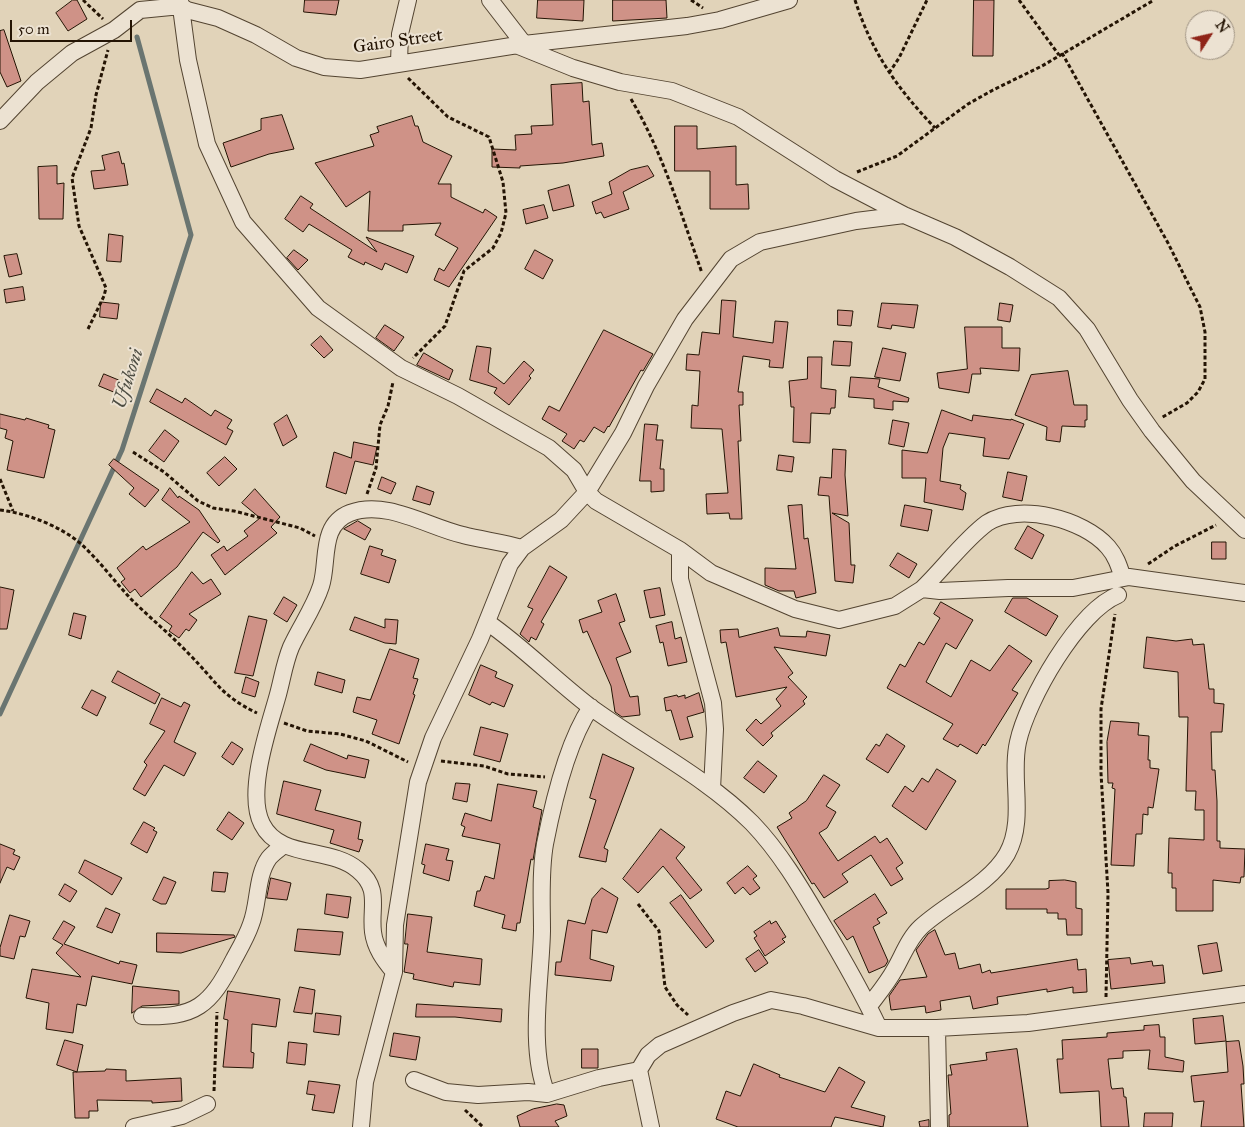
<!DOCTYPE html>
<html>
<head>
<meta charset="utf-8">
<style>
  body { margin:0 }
  #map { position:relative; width:1245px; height:1127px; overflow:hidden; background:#e1d3b9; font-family:"IM FELL Great Primer",serif }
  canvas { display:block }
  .north { position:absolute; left:1185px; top:10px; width:50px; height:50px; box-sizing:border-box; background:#ece2d2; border:1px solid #9c9080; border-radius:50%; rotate:55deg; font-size:14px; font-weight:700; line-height:20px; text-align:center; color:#241404 }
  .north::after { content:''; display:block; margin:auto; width:18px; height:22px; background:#8f2418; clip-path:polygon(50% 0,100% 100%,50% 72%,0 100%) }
  .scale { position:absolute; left:10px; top:20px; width:122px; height:22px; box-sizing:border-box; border:2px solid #241404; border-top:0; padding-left:6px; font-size:15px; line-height:18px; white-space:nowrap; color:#241404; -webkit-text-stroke:4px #ece2d2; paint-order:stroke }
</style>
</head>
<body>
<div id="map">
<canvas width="1245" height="1127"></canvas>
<div class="north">N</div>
<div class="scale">50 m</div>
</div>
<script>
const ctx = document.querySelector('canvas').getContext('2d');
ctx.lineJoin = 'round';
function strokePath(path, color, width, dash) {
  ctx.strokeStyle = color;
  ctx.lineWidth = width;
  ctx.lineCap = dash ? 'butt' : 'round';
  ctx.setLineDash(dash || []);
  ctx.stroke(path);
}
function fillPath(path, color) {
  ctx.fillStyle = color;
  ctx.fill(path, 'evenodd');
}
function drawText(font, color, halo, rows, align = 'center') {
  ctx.font = font + ' "IM FELL Great Primer",serif';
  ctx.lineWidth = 4;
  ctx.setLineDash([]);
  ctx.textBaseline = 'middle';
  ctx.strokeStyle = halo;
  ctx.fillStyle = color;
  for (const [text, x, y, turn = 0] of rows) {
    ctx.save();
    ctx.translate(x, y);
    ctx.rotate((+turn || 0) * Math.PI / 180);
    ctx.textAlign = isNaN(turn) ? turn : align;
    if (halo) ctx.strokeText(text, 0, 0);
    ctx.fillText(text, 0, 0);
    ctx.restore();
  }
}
const stream = new Path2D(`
  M0,714L122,450L191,235L137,37`);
const building = new Path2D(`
  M73,0H77L87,19L68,31L56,13Z
  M305,0H339L336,15L304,12Z
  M538,0H584L583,21L537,18Z
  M613,0H666L667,18L613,21Z
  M974,0H994L993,56H973Z
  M4,30L21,81L7,87L0,72V31Z
  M582,83L583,102L589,101L592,145L602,143L604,156L563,163L520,166V168L492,167V149L516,150L515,135L532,134L531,126L553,125L551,85Z
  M282,115L294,149L269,154L231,167L223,143L261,130V119Z
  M412,116L415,126H418L423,142L452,156L438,184H451V197L483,213L485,209L497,217L449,287L434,280L439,268L444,271L458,248L435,235L441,223L403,225V231H368L370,191L346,207L315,163L374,146L370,135L379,132L377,127Z
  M675,126H697V149L736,146V185L748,184L749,209H710V171H675Z
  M119,152L122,164L124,163L128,185L94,189L91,171L105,170L102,156Z
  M57,166V184L64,183L63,219H39L38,167Z
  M648,166L654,176L623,192L629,209L604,218L601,212L596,214L592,202L612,194L609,182L630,170Z
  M569,185L574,206L553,211L548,191Z
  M301,196L313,204L310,208L377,252L366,237L414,256L407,273L385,263L382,270L365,262L364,265L348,257L352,250L309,224L303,232L285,219Z
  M544,205L548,218L526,224L523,210Z
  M109,234L123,236L121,262L107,261Z
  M294,250L308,260L298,270L287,258Z
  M535,250L553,260L543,279L525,269Z
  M17,254L22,274L9,277L4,256Z
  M23,287L25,300L6,303L4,290Z
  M722,300L736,301L733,337L773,343L775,321L788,322L783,368L769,367L770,360L743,356L738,392H743V405H739L741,441H738L742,519H730L729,513L707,514L706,494L728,493L722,429L691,428L692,405L698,406L700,371L686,370L687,354L699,355L702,332L719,334Z
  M101,302L119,304L117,319L100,317Z
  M882,303L918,305L914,328L892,325L891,329L878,327Z
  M1000,303L1013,305L1010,322L998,320Z
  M838,310L853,311L851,326L838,325Z
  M385,325L404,337L394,351L376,338Z
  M965,327H1002V348H1020L1019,371L980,368L981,374H972L969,393L939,388L937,373L967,369Z
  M604,330L653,354L643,371L641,370L609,427L608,426L604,433L594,427L584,442L580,440L574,449L562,441L567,434L542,419L549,406L559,411Z
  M321,336L333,350L324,358L311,345Z
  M834,341L852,342L850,366L832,365Z
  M477,346L491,348L488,372L504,384L524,361L534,370L529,376L531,378L509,405L494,393L497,388L470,380Z
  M883,348L906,353L900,381L875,377Z
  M424,353L453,370L449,380L417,365Z
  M808,357H822L821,388L836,390L835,408H831L830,414L811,413L810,443L793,442L794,407H791L789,381L807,379Z
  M1068,371L1074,405H1087V420H1085V427L1062,426L1060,442L1046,440L1047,427L1015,415L1031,375Z
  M104,374L121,381L116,393L99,386Z
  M851,377L880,379L878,387L909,398L908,402L893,401V410L874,408V399L849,397Z
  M157,389L182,403L185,398L211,416L215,410L232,420L227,428L233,431L226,445L150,402Z
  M942,410L972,421L973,415L1011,420V419L1024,424L1009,459L983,456L985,438L949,433L943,448L940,481L961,485L960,489L966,493L963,510L924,502L926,478H902V450L927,453Z
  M0,414L25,420L26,418L49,425L48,428L55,430L44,478L7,470L13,441L5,438L7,430L0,428Z
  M287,415L297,437L283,446L274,424Z
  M893,420L909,423L904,447L889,444Z
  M645,424L658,425L656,440H663L660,469H664V491L651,492V481H640Z
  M165,430L179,441L164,462L149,451Z
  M354,442L377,447L373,465L355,461L346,494L326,487L334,452L351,458Z
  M833,449L846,450L845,475L848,516L832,513L849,523L851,565H855L853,583L835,581L829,496L818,495L820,477L831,478Z
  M779,455L794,457L792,472L777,470Z
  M225,457L237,469L219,486L207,473Z
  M114,459L159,490L145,507L129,494L134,488L109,465Z
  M1008,472L1027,476L1022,501L1003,497Z
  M382,477L396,483L391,494L378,489Z
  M417,486L434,492L430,505L413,500Z
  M170,488L178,498L179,496L199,510L220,541L218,543L203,532L177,567L141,597L135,589L130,593L121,582L125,579L117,568L143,546L146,550L190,522L162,500Z
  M255,489L280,517L271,527L277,533L225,575L211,555L224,546L227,551L248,536L244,531L260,518L242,503Z
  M802,505L804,539L808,538L816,593L796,598L794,591H779L765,585V568L796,569L788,506Z
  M905,505L932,510L928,531L901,526Z
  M358,521L371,529L365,540L344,529Z
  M1028,526L1044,535L1032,559L1015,549Z
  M1212,542H1226V559H1212Z
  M370,546L383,550L381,555L396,560L389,583L361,574Z
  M898,553L917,564L909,578L890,566Z
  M550,566L567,577L541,622L544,624L536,640L531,637L529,642L520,634L533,609L528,607Z
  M192,572L203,584L211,579L221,594L189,614L197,620L189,631L186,629L179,638L169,631L172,626L160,617Z
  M0,587L14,590L7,629H0Z
  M660,588L665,615L650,618L644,591Z
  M616,594L625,621L619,623L631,652L616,658L630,697L638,696L640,715L622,717L615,712L611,686L587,631L583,633L579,620L602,612L598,601Z
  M284,597L297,605L287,622L274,614Z
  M1013,598H1027L1058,616L1046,636L1005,612Z
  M941,602L973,620L956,649L946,643L926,682L951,697L971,660L990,671L1009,645L1032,661L1012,690L1018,693L985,746L983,744L977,754L960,744L958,747L943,739L953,724L887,688L900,664L905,667L919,642L924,645L940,618L934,614Z
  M74,613L86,616L81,639L69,635Z
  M249,616L267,620L253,676L235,673Z
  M355,617L385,628V619L398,620L396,644L385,643L350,630Z
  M672,622L675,639L681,637L687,662L668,666L663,642L660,643L656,626Z
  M778,628L780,636L806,637L807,631L830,635L826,656L774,647L793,673L788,677L807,697L803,701L805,704L771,733L773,736L763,746L746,730L756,719L761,724L781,706L776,699L787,687L736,697L726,642L721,643L720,630L738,629L739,637Z
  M1147,637L1176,641L1192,639L1193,645L1204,644L1209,689H1214V703L1224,704L1222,732H1211L1212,770H1215L1217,801V841H1220V848L1245,849L1244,877H1241L1240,883L1213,880V911H1176V888H1172V873H1168L1169,838L1204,840V810H1195L1196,791H1186L1188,717H1179L1178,672L1144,668Z
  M390,649L419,659L413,678L418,679L413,694L415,695L399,744L372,734L377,720L353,712L357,697L370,700Z
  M481,665L497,672L495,677L513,685L504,707L492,702L490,705L469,695Z
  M118,671L160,694L155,704L112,682Z
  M318,672L345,680L342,693L315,685Z
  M246,677L259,682L255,697L242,693Z
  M92,690L106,697L97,716L82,708Z
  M699,693L704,712L687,717L693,737L680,740L671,710L666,711L664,698L677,695L678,697L685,695V698Z
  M162,698L181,707L184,702L190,705L174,742L196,753L184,776L164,765L145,796L133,789L147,765L144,762L165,731L150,724Z
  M1111,721L1139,723L1138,735L1149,736L1148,760H1150V768L1159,769L1153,808L1148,807V815L1143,814L1142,834H1136L1134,866L1111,865L1115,789L1112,788L1113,783H1108L1107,742Z
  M481,727L508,734L500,762L474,755Z
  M887,734L905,746L888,773L866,759L876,744L879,746Z
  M232,742L243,749L233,765L222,757Z
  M311,744L347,759L348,755L369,760L365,778L326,770L304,761Z
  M603,754L634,768L604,848L608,850L606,862L579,857L596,800L590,798Z
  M758,761L777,776L764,793L744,778Z
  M937,769L956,781L926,830L892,806L905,786L913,792L922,778L928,782Z
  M824,775L840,785L826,806L836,812L827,828L819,833L838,861L875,836L880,843L887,838L903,863L896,868L903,879L891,886L871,855L842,874L848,882L824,898L814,883L812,884L777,827L792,818L789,813L806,801Z
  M284,781L321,790L315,810L361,822L358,839L363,840L359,852L330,843L334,830L277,814Z
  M456,783L470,784L467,802L453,799Z
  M498,784L537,791L533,807L542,810L533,860L531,859L520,923H517L516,931L502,928L505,915L474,906L477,891H480L485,876L494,879L500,844L462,836L465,827L461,825L465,813L491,821Z
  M229,812L244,823L232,840L217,830Z
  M144,822L155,828L153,830L157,832L147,853L131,844Z
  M661,829L685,847L676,858L702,890L690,899L663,866L638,893L623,879Z
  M0,844L15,850L13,854L20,857L14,870L7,867L0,883Z
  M426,844L449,849L446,860L453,861L449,881L423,873L425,865L422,864Z
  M85,860L122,878L112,895L79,873Z
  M748,866L757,876L753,879L760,888L750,895L743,887L735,894L727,883Z
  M214,872L228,873L225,892L212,891Z
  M164,877L176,882L166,904H161L153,900Z
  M271,878L291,883L287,900L267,898Z
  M1065,880L1076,882V908L1082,909V935H1067L1066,919H1058V913H1047V909H1006V889H1046L1049,888V881Z
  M65,884L77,891L70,902L59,895Z
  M602,888L618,898L607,933L592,930L590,959L614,966L611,981L555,975L556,962H561L568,920L585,924L592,899Z
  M327,894L351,897L348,918L325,914Z
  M875,894L887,913L877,919L880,923L873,927L888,961L885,966L869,973L853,936L847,940L834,921Z
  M681,895L714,941L706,948L670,903Z
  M106,908L120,914L112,933L97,927Z
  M408,914L432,917L427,952L482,959L480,985L454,982L453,987L413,979L414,974L404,972L408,944H405Z
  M10,915L30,921L25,937L20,936L14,959L0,956V948Z
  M64,921L75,927L64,944L119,964L120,961L137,965L132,984L92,976L86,1006L77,1004L73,1033L46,1029L49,1003L26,998L32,969L81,977L56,953L63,945L53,939Z
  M770,921L771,924L776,921L786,937L782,939L785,942L765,956L754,938L757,936L754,932Z
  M298,929L343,932L340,955L295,951Z
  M935,930L945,955L955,953L959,969L980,964L982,973L990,970L991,973L1077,959L1078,970L1086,969L1087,992L1073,993V987L1047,992V989L997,997L998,1004L973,1009L970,996L940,1001L941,1010L926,1013L925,1006L891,1010L889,996L900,980L927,977L916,950L928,934Z
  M157,933L234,935L235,937L181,953L157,952Z
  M1217,943L1222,971L1203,974L1198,946Z
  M759,950L768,963L755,972L746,959Z
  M1130,958L1131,964L1152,961L1153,966L1163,965L1165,983L1111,989L1108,960Z
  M133,986L179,991V1004L142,1006L132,1013Z
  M300,987L315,990L312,1014L294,1012Z
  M228,991L280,999L276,1027L252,1024L251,1052L254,1053L253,1068L223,1067L228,1020L224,1019Z
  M417,1004L502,1009L501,1022L455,1017H416Z
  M316,1013L341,1016L339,1035L314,1032Z
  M1223,1016L1226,1041L1195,1044L1193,1019Z
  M1159,1025L1160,1037H1165V1057L1184,1061L1183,1072L1148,1069L1150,1050L1123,1051V1058L1108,1059L1111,1086L1112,1089L1123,1088L1124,1097H1126L1129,1127H1101L1099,1091L1060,1093L1057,1059H1063L1062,1040L1107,1037V1033L1144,1030V1026Z
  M394,1033L420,1037L416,1060L390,1056Z
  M65,1040L83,1045L77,1072L105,1071L106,1069L126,1070V1081L181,1078L182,1101L152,1103V1101L97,1100L98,1111H89V1118H75L73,1072H77L57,1065Z
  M1239,1041L1243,1066L1244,1084H1241L1244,1127H1201L1204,1101L1194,1102L1191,1076L1228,1072L1226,1042Z
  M289,1042L307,1044L305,1065L287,1063Z
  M582,1049H598V1068H582Z
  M1017,1049L1028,1127H949V1115L951,1114L948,1075H952L950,1065L987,1060L986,1053Z
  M754,1064L780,1075L779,1077L825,1092L839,1067L865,1082L851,1107L885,1116L883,1127L835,1117L831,1127H738L716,1119L726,1091L740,1096Z
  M309,1081L340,1085L334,1113L312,1110L315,1095L307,1094Z
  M557,1104L564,1105L567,1116L555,1121L559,1127H520L517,1116L533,1109Z
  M1145,1113H1173L1172,1127H1144Z
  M929,1120V1127H920L919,1122Z`);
const path = new Path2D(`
  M83,0L103,19
  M691,0L703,8
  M855,0C872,53 897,88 935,128
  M1019,0L1059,55
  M1062,53L1168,243L1200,307L1205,332V379L1198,392L1187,403L1161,418
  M889,73L899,58L927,0
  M408,78L448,117L489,137L503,182L506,213L501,233L493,248L464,271L445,326L413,358
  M631,99C663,153 681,214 702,273
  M857,172L897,156L968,104L993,90L1042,66L1154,0
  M88,329L104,296L106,288L79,226L72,178L91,128L96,95L108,50
  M133,452L164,472L198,501L213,508L234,511L300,528L315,536
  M0,479L13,511
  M367,494L376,468L380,425L388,406L393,382
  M0,510C26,513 60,526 80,543C99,560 114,581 131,599C150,618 171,635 189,654C215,680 221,696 257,713
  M1148,564L1175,546L1216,525
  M284,723L307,731L340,734L366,741L408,762
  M441,761L484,766L508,774L545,777
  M638,904L659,931L665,987L677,1005L688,1015
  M1106,997L1108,893L1101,773V709L1115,614
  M214,1091L217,1012
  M465,1110L483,1127`);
const street = new Path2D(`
  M180,0L188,60L207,144L243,222L318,308L401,368L458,396L549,448L574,470L587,492L596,501L680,550L711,573L795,609L839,620L895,606L922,589C944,568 963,541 987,523C1019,502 1084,519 1108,547C1116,556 1119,566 1123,578
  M490,0L524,44
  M516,45L573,68L620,82L672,91L738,117L835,179L904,215L955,237L1010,267L1059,298L1087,329L1130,400L1152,431L1193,481L1245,530
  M399,62L400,34L408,0
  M0,121L37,82L72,53L114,30L140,10L181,6L187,10L218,18L256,35L296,58L324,67L360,70L524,44L687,26L720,20L789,0
  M680,550V579L713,703L715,729L712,789
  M922,589L940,591L1008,588H1073L1129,577L1245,593
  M487,622C523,647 554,679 589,706C642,745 705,776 752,823C780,852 801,888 821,922C842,957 862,992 879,1028
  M394,972C384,960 375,948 373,932C370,907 381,889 358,870C330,846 280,860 262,824C246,793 268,730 277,698C282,681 284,664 291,647C300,627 314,608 321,586C329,562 319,525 350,513C386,499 428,527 463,535C482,540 502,542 522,548
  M869,1006C878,994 888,982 895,969C903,955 909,938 921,927C947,903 989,885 1007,854C1026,820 1010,777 1018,742C1027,700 1078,611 1118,595
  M142,1016C196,1018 210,1006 234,959C240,948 247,936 251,924C259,904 256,876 269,858C273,853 279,849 284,845
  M937,1028L939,1127
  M414,1080L446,1092L478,1095L528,1092L547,1094L599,1078L639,1070
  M547,1094C528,1047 541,981 542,931C542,903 540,872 545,844C553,803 568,741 591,707
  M134,1127L182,1116L207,1104
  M361,1127L365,1082L394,972L395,925L418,782L433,738L480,639L510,564L522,548L561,520L587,492L623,433L646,386L685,319L731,259L760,242L856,221L904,215
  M651,1127L639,1070L648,1055L660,1045L733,1013L771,1000L803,1006L879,1028H937L1028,1023L1245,994`);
const streetNames = [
  ["Gairo Street",398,42,-8]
];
const waterNames = [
  ["Ufukoni",129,379,-72]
];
strokePath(stream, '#6a7571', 5);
fillPath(building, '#cf9287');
strokePath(building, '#241404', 1);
strokePath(street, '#534431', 18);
strokePath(path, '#241404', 3, [4, 2.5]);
strokePath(street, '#ece2d2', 16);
drawText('18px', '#241404', '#ece2d2', streetNames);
drawText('italic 19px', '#4d4d43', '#ece2d2', waterNames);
</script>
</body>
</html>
